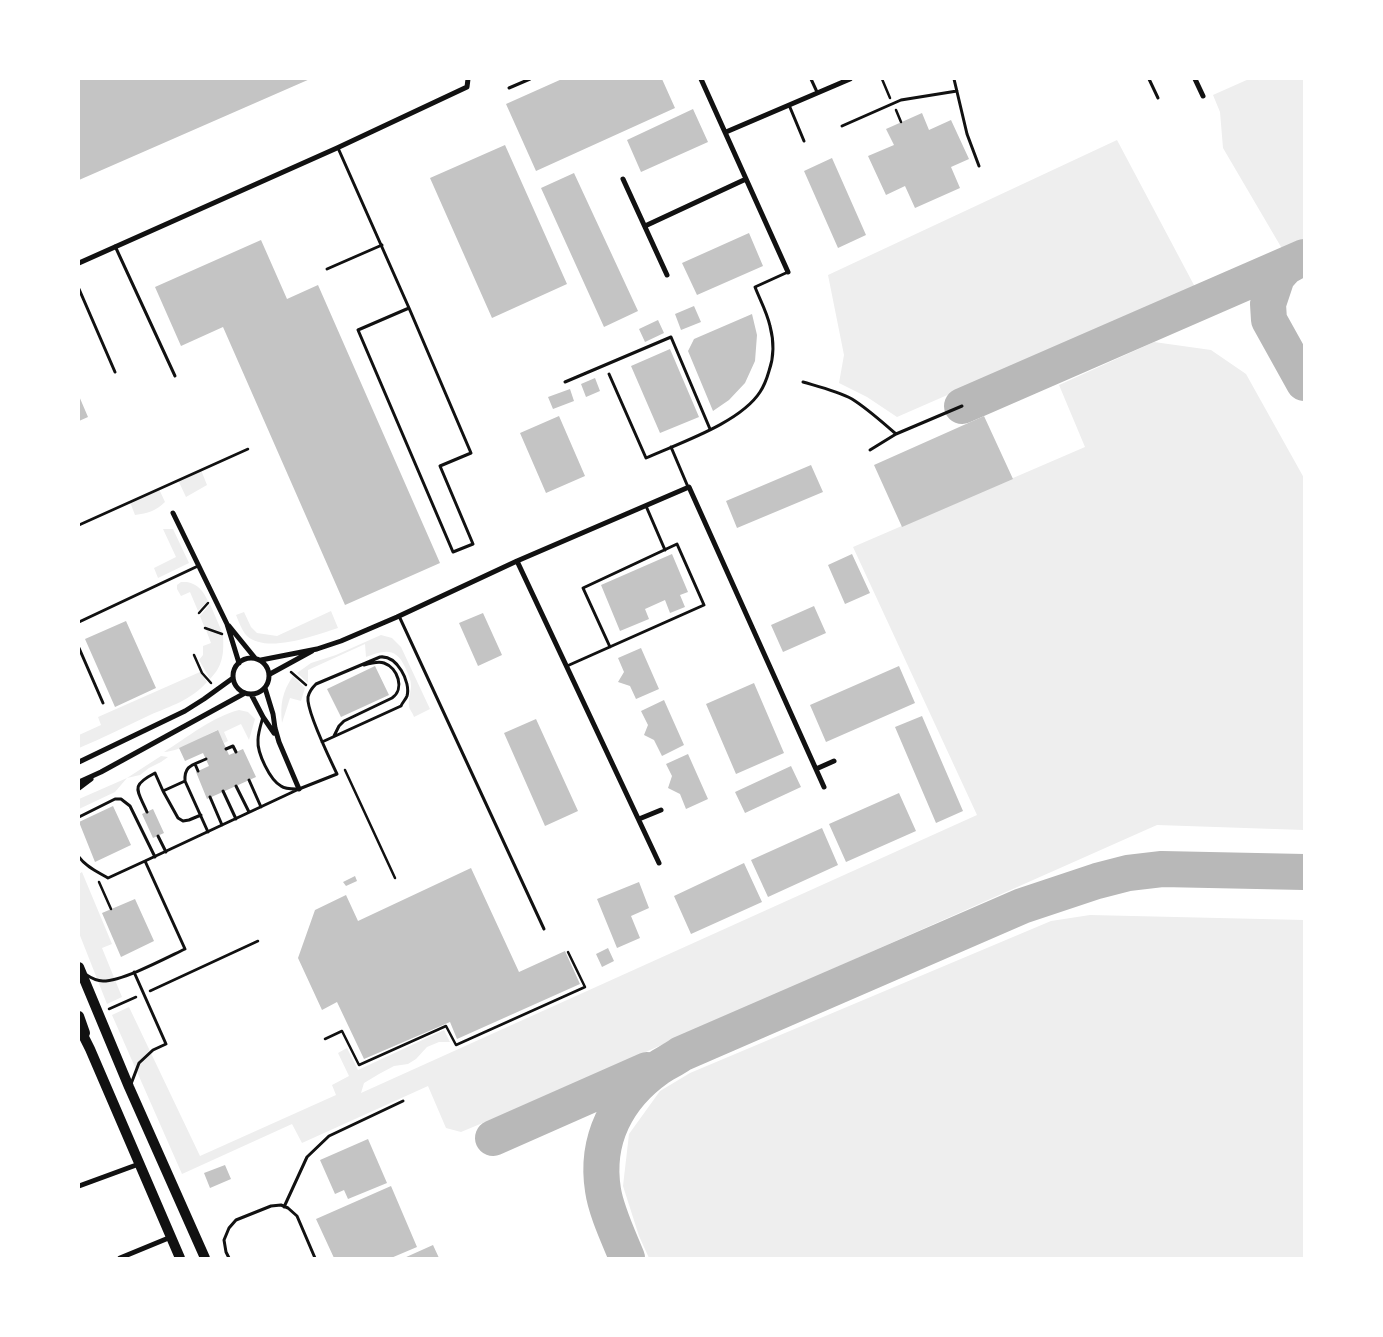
<!DOCTYPE html>
<html>
<head>
<meta charset="utf-8">
<style>
  body { margin:0 }
  #map { position:relative; width:1383px; height:1337px; overflow:hidden; background:#fff; font-family:"DM Sans",sans-serif }
  canvas { display:block }
  .frame { position:absolute; inset:0; border:80px solid #fff; pointer-events:none }
</style>
</head>
<body>
<div id="map">
<canvas width="1383" height="1337"></canvas>
<div class="frame"></div>
</div>
<script>
const ctx = document.querySelector('canvas').getContext('2d');
ctx.lineJoin = 'round';
function fillPath(path, color) {
  ctx.fillStyle = color;
  ctx.fill(path, 'evenodd');
}
function strokePath(path, color, width, dash) {
  ctx.strokeStyle = color;
  ctx.lineWidth = width;
  ctx.lineCap = dash ? 'butt' : 'round';
  ctx.setLineDash(dash || []);
  ctx.stroke(path);
}
const green = new Path2D(`
  M1249,79H1304V242L1284,252L1223,148L1220,112L1213,95Z
  M1117,140L1195,287L897,417L867,397L839,383L844,355L828,275Z
  M1154,342L1211,350L1246,374L1304,478V830L1157,825L533,1102L461,1132L446,1128L428,1086L302,1143L292,1124L182,1174L112,1015L129,1007L200,1156L336,1095L332,1085L349,1076L338,1053L347,1048L358,1070L444,1030L450,1042H439L427,1047L416,1059L408,1064L394,1066L379,1074L364,1083L361,1093L977,815L853,547L1085,447L1059,385Z
  M201,470L207,485L186,497L178,480Z
  M159,489L165,502C156,511 148,513 135,515L130,502Z
  M163,529H173L189,563L158,578L154,568L176,557Z
  M187,582C198,584 203,591 208,601L198,611L190,592L181,596L177,589V585L181,582Z
  M210,604L222,632L204,626L200,616Z
  M331,611L338,628C316,635 267,654 247,636C242,631 239,622 236,615L244,612L251,627L257,633L277,636Z
  M206,630L223,636C224,653 223,666 210,679L199,660L203,655V646L211,643Z
  M381,635L392,638L401,647L430,709L414,717C413,713 409,709 409,706C408,700 411,692 411,686C411,679 408,674 405,667C396,647 384,650 366,657L365,644L308,670V683L297,673L311,663L336,655Z
  M200,672L207,682C191,700 171,706 150,715C126,726 103,738 79,748V735L101,725L98,717Z
  M293,676L305,688L301,701L290,698L282,723C280,705 282,692 293,676Z
  M239,710L248,712L255,719L249,740L241,724L224,732L228,741L224,743L217,730C202,737 181,751 164,752C186,738 214,716 239,710Z
  M161,756L168,757L161,762L149,768L140,775L127,778L115,792L79,809V799L127,778Z
  M82,872L112,944L102,948L122,997L107,1004L79,933V874Z
  M1090,915L1304,920V1258H649L639,1236L623,1186L629,1134L660,1091L690,1073L1051,921Z`);
const taxiway = new Path2D(`
  M1295,262L1286,267L1277,277L1268,304L1269,320L1304,383
  M962,406L1304,257
  M493,1138L647,1070
  M627,1258C619,1238 606,1211 603,1190C595,1140 617,1097 658,1068C666,1063 674,1059 681,1054L1022,906L1097,881L1128,873L1162,869L1304,872`);
const building = new Path2D(`
  M79,79H310L79,180Z
  M562,79H662L675,108L536,171L506,104Z
  M693,109L708,142L641,172L627,140Z
  M922,113L929,130L951,120L969,159L951,167L960,188L915,208L905,186L886,195L868,156L894,145L886,129Z
  M505,145L567,284L492,318L430,178Z
  M832,158L866,235L838,248L804,171Z
  M574,173L638,311L604,327L541,188Z
  M749,233L763,266L697,295L682,263Z
  M261,240L287,299L318,285L440,563L345,605L223,327L181,346L155,287Z
  M694,306L701,322L681,330L675,314Z
  M752,314L757,335L755,361L745,383L729,400L713,411L688,351L694,339Z
  M658,320L664,333L645,342L639,329Z
  M670,349L699,417L660,433L631,366Z
  M595,378L600,391L586,397L581,384Z
  M570,389L574,401L553,409L548,397Z
  M79,396L88,417L79,421Z
  M559,416L585,476L546,493L520,433Z
  M984,416L1013,479L902,527L874,465Z
  M811,465L823,492L737,528L726,501Z
  M672,554L688,592L680,595L685,607L670,613L665,600L645,609L649,619L620,631L601,585Z
  M852,554L870,593L845,604L828,565Z
  M814,606L826,633L783,652L771,625Z
  M483,613L502,655L478,666L459,623Z
  M126,621L156,688L115,707L85,639Z
  M641,648L659,689L636,699L630,686L618,682L624,672L618,658Z
  M375,666L389,695L341,717L327,689Z
  M899,666L915,703L826,742L810,705Z
  M754,683L784,753L736,774L706,704Z
  M664,700L684,745L662,756L654,740L644,735L648,725L641,711Z
  M922,716L963,811L936,823L895,727Z
  M536,719L578,811L545,826L504,733Z
  M218,730L229,755L243,749L256,777L207,799L196,772L209,766L203,753L185,761L179,748Z
  M688,754L708,799L686,809L680,794L668,788L672,776L666,764Z
  M791,766L801,787L745,813L735,792Z
  M899,793L916,831L846,862L829,824Z
  M113,806L131,845L95,862L79,822Z
  M153,809L164,833L153,838L142,814Z
  M822,828L838,865L768,897L751,860Z
  M744,863L762,902L691,934L674,896Z
  M471,868L519,972L565,951L580,984L457,1039L450,1022L364,1059L337,1002L322,1010L298,958L315,910L346,895L358,921Z
  M355,876L357,881L346,886L343,882Z
  M639,882L649,908L631,916L640,938L617,948L597,899Z
  M135,899L154,941L121,957L102,913Z
  M608,948L614,961L602,967L596,954Z
  M368,1139L387,1183L348,1199L344,1190L335,1194L320,1160Z
  M225,1165L231,1179L210,1188L204,1173Z
  M391,1186L417,1247L391,1258H334L316,1219Z
  M433,1245L439,1258H404Z`);
const path = new Path2D(`
  M882,79L890,98
  M896,110L901,122
  M79,525L248,449
  M199,613L208,603
  M205,628L222,634
  M194,655L202,673L211,683
  M291,672L306,685
  M345,770L395,878
  M99,882L111,909
  M150,991L258,941
  M109,1009L136,997
  M325,1039L342,1031L359,1065L446,1026L456,1045L585,987L568,952`);
const service = new Path2D(`
  M811,79L817,92
  M954,79L967,134L979,166
  M1149,79L1158,98
  M509,88L530,79
  M789,105L804,141
  M842,126L901,100L957,91
  M338,148L409,308L358,330L453,552L473,544L440,466L471,453L409,308
  M115,246L175,376
  M327,269L382,245
  M79,289L115,372
  M609,374L646,458C679,443 740,423 760,392C764,386 767,378 769,371C774,357 774,341 770,326C767,312 760,300 755,287L788,272
  M565,382L671,337L710,429
  M803,382C820,387 837,391 852,399C868,409 882,422 896,434L962,406
  M671,447L688,487
  M870,450L896,434
  M646,506L665,550
  M399,616L544,929
  M79,622L198,566
  M79,648L103,703
  M567,666L704,605L677,544L583,588L610,647
  M263,717C261,724 258,733 258,740C257,753 270,780 281,786C285,789 291,789 296,789
  M334,736L339,726L344,721L392,698C405,689 398,668 384,663C378,661 371,663 364,665
  M226,749L233,746L236,752
  M206,759C193,765 184,765 185,781L208,832
  M195,764L198,771
  M249,780L261,807
  M236,786L249,812
  M163,791L178,818L183,821L189,820L201,815
  M223,791L236,819
  M210,797L222,825
  M147,812C137,789 130,786 155,773L163,791L185,781
  M79,817L115,799H121L130,806L155,857
  M158,836L166,852
  M79,857C86,867 98,872 108,878L145,861
  M85,974C91,978 97,981 103,981C123,981 166,958 185,949L145,861L299,789L337,774C330,759 306,711 308,697C309,692 312,688 316,684L380,657C397,655 411,682 407,696C406,699 402,703 401,706L322,742
  M131,1084L139,1063L153,1050L166,1044L134,972
  M284,1207L307,1157L329,1136L403,1101
  M229,1258L226,1252L224,1240L229,1228L236,1220L271,1206L281,1205L288,1208L297,1216L315,1258`);
const minor = new Path2D(`
  M701,79L788,272
  M1195,79L1203,96
  M726,132L850,79
  M623,179L667,275
  M645,226L746,179
  M79,263L337,148L467,87L468,79
  M173,513L227,624L239,663
  M517,561L659,863
  M229,626L255,658
  M233 676a18 18 0 1 1 36 0a18 18 0 1 1-36 0Z
  M261,660L317,649L341,641L397,617L517,561L689,487L824,787
  M270,674L312,651
  M265,688L273,714L275,728L279,742L299,789
  M251,694L263,717L274,733
  M79,762L185,711L204,699L233,678
  M816,769L834,761
  M79,782L101,772L245,693
  M79,788L91,779
  M639,819L661,810
  M79,1186L139,1164
  M120,1258L171,1237`);
const primary = new Path2D(`
  M79,967L129,1087L205,1258
  M79,1016L85,1033
  M79,1027L90,1049L180,1258`);
fillPath(green, '#eee');
strokePath(taxiway, '#b8b8b8', 36);
fillPath(building, '#c4c4c4');
strokePath(path, '#111', 2.5);
strokePath(service, '#111', 3);
strokePath(minor, '#111', 5);
strokePath(primary, '#111', 10);
</script>
</body>
</html>
